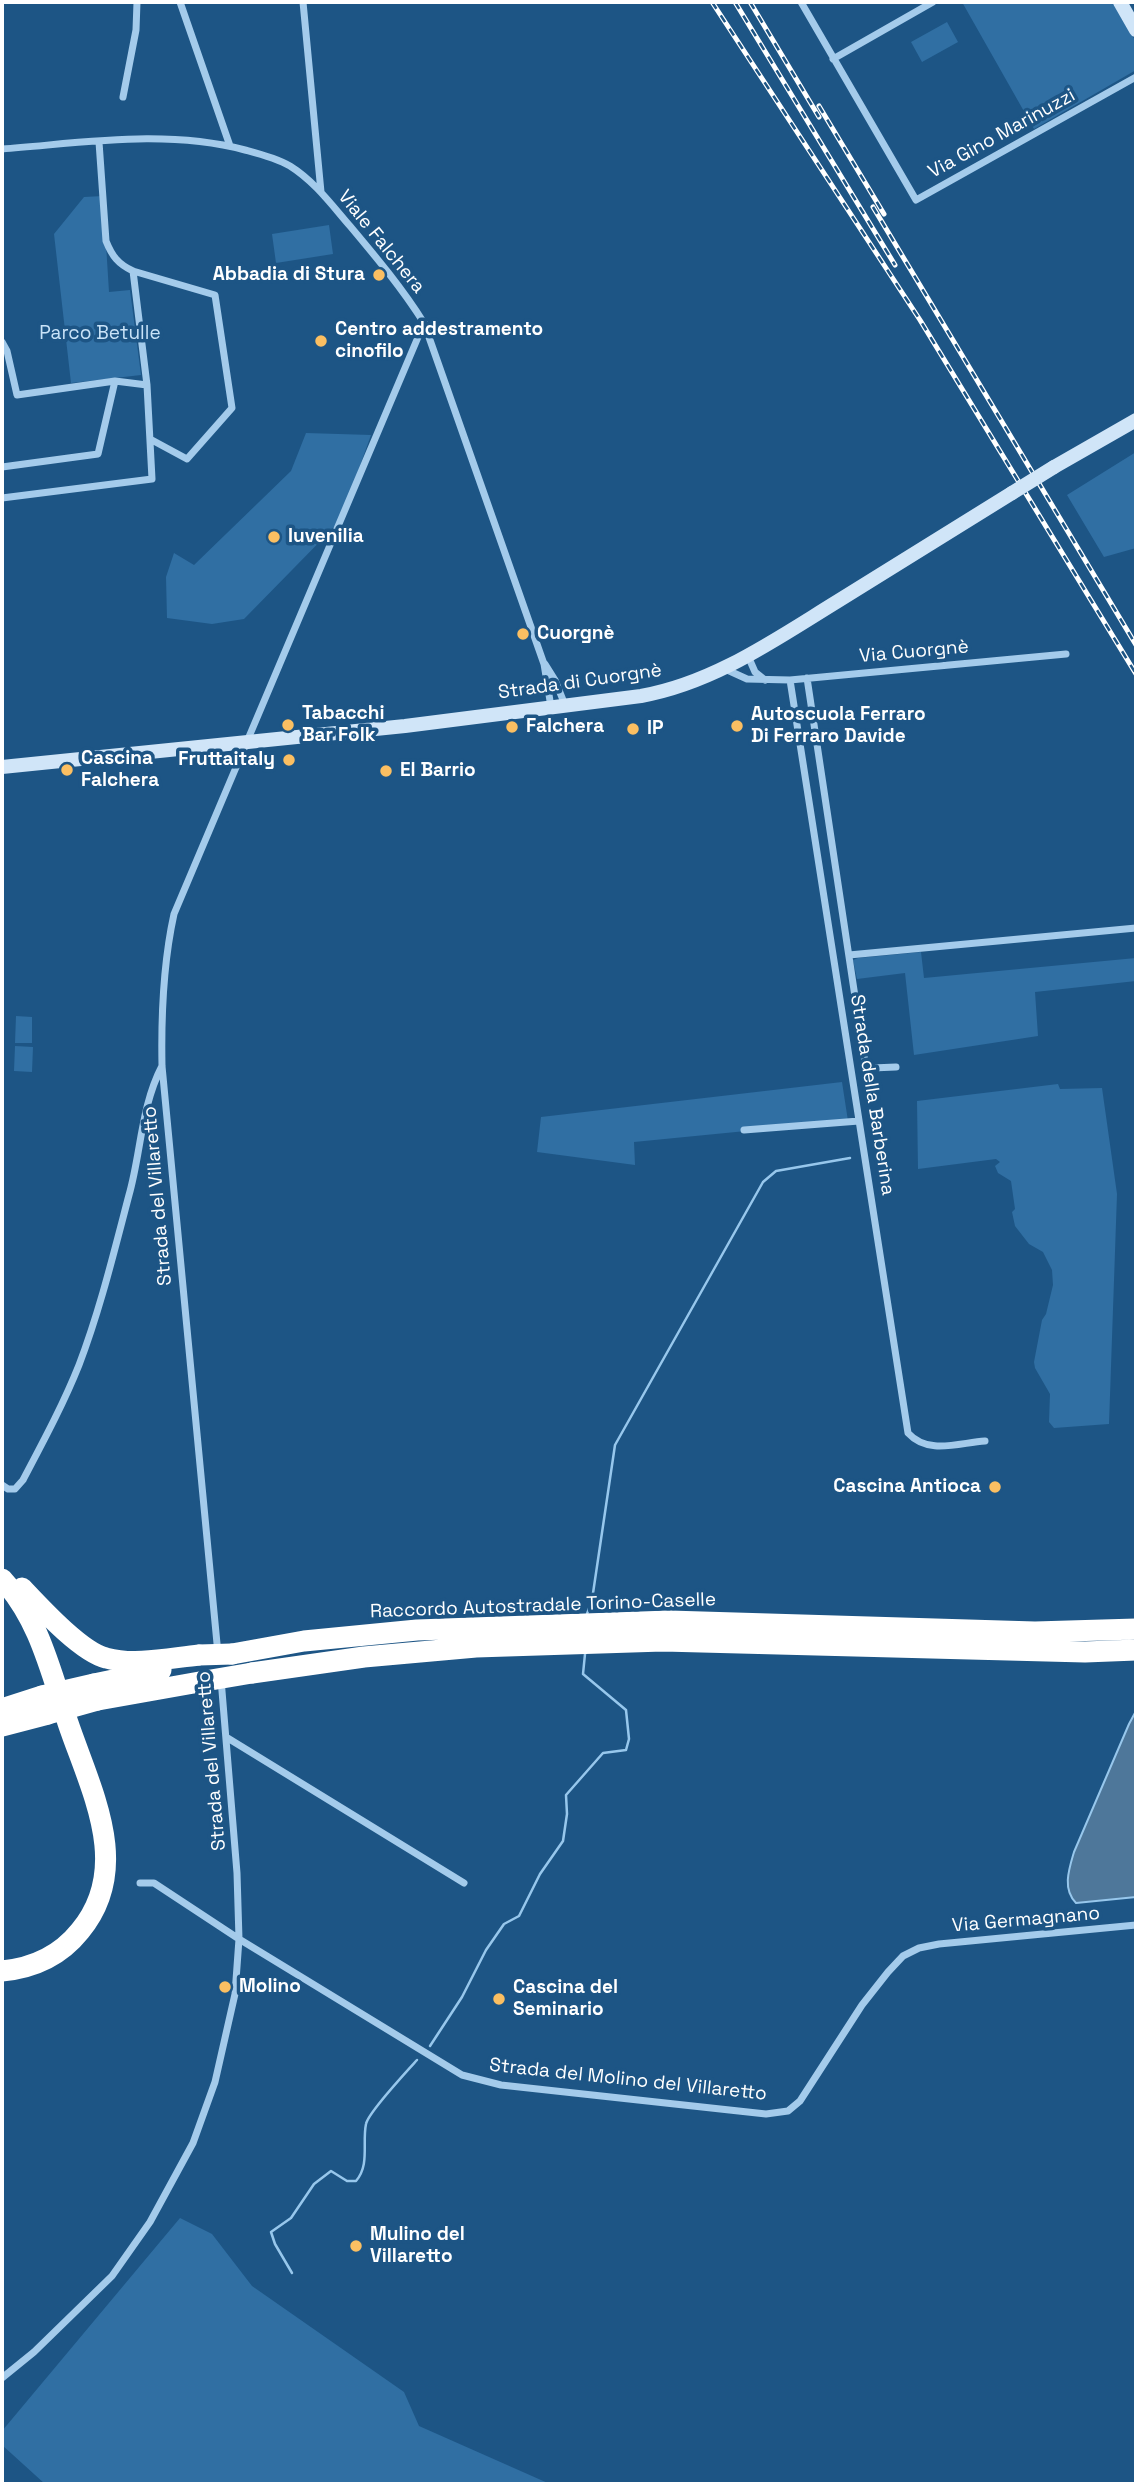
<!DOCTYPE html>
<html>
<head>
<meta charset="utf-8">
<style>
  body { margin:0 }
  #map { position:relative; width:1138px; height:2486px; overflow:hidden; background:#1d5585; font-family:"Space Grotesk",sans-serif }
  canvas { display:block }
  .frame { position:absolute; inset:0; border:4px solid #fff; pointer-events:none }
</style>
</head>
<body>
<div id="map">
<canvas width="1138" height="2486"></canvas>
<div class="frame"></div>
</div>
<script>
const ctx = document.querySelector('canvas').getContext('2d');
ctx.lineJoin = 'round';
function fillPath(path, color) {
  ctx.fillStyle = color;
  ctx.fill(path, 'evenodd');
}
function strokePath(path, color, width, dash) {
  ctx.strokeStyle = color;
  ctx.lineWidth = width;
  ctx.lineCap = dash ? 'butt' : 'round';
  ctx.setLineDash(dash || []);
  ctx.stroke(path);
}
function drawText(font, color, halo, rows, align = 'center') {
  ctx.font = font + ' "Space Grotesk",sans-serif';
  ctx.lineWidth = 7;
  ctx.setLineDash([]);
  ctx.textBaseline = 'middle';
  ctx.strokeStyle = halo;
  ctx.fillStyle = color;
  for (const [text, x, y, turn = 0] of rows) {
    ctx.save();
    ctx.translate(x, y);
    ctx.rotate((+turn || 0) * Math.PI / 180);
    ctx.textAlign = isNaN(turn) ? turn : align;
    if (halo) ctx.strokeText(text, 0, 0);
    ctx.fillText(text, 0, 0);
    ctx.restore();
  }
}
const green = new Path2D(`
  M962,2H1113L1136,42V70L1034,129Z
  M947,22L958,42L922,62L911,42Z
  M103,196L109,292L130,290L141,375L71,383L54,234L84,197Z
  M329,225L333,254L276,263L272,234Z
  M306,433L371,435L340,521L244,619L212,624L167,618L166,577L174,553L194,565L291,471Z
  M1136,452V548L1104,557L1067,495Z
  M921,952L924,978L1136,958V981L1035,992L1038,1036L914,1055L905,973L857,979L853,960L858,958Z
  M16,1016L32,1017V1043H15Z
  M15,1046L33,1047L32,1072L14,1071Z
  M842,1082L848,1121L634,1142L635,1165L537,1152L541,1117Z
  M1058,1084L1060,1089L1102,1088L1117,1194L1109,1424L1054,1428L1049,1422L1050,1394L1035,1368L1034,1362L1042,1320L1046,1314L1053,1285L1052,1270L1043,1252L1029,1244L1015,1226L1012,1212L1015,1209L1011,1181L998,1173L995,1166L1000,1162L996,1159L918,1169L917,1101Z
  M180,2218L212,2234L252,2286L404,2392L419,2426L550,2484H45L2,2445V2431Z`);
const water = new Path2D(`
  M1136,1711V1897L1076,1903C1062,1889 1069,1869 1074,1852L1129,1724Z`);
const stream = new Path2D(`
  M587,1614L592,1600L615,1445L763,1182L776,1171L850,1158
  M430,2046L462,1997L486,1950L504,1924L519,1916L540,1874L563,1841L567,1814L566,1795L603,1753L626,1750L629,1739L626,1710L583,1674L585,1654
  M292,2273L275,2244L271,2232L291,2218L314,2184L331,2171L347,2181H356C370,2165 362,2143 366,2124C368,2113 407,2071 417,2060`);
const street = new Path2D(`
  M180,2L230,146
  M303,2L321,192
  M801,2L916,200L1136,77
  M833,59L933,2
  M123,97L136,30L137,2
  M99,142L106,241C112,256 118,264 133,271L215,295L232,408L187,459L150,439
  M2,149C83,143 165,129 245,150C260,154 276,158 290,166C314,181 331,204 350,226C376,257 402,288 424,323L544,664L551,707
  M2,342L7,351L17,395L115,381
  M2,467L98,454L115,381L147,385
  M2,498L152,479L147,385L133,271
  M748,656L755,672L765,680
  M545,664L555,680L565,705
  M725,669L747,679L790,680L1066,654
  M807,678L865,1063L872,1068L896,1067
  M790,680L908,1433C928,1455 958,1443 985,1441
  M849,955L1136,928
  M744,1130L859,1121
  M2,1485L8,1489H15L23,1480C43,1442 63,1405 79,1365C100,1310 114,1252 129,1195C141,1153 141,1106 162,1066
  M218,1654L162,1066C161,1014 163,964 174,914L424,323
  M226,1737L464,1883
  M140,1883H154L239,1939L462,2075L501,2085L766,2114L788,2111L800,2101L862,2005L888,1972L903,1956L919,1948L939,1944L1136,1925
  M2,2378L34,2352L112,2276L150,2222L193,2143L215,2082L235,1994L239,1939L237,1873L221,1679`);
const secondary = new Path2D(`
  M1120,2L1136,30
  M1054,467L1136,420
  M2,767L405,726L641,696C714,683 776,639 838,601C896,565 954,529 1012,493`);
const highway = new Path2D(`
  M2,1579C39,1618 51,1673 68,1723C91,1791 133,1867 80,1931C60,1956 34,1968 2,1971
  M22,1588C40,1607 81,1652 106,1658C135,1666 170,1658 199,1655
  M232,1654L304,1641L417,1630L669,1621L1035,1632L1136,1629
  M252,1673L364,1657L476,1647L663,1641L1085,1652L1136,1650
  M94,1684L161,1670
  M98,1700L205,1681
  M2,1709L42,1696
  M2,1726L48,1714`);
const rail = new Path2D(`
  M712,2L920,320L1136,674
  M735,2L895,265
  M750,2L819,117
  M819,106L884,214
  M873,207L1136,645`);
const secondaryBridge = new Path2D(`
  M1012,493L1054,467`);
const highwayBridge = new Path2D(`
  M199,1655L232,1654
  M205,1681L252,1673
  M42,1696L94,1684
  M48,1714L98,1700`);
const markers = [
  [379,275,7,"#fbbf62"],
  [321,341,7,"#fbbf62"],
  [274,537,7,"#fbbf62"],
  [523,634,7,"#fbbf62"],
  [288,725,7,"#fbbf62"],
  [737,726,7,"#fbbf62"],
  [512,727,7,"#fbbf62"],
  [633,729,7,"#fbbf62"],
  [289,760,7,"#fbbf62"],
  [67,770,7,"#fbbf62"],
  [386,771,7,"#fbbf62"],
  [995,1487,7,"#fbbf62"],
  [225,1987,7,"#fbbf62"],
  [499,1999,7,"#fbbf62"],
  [356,2246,7,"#fbbf62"]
];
const streetNames = [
  ["Via Gino Marinuzzi",1002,134,-29],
  ["Viale Falchera",381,242,51],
  ["Via Cuorgnè",914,652,-5],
  ["Strada di Cuorgnè",580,682,-8],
  ["Strada della Barberina",872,1095,81],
  ["Strada del Villaretto",158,1196,-95],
  ["Raccordo Autostradale Torino-Caselle",543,1606,-2],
  ["Strada del Villaretto",212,1761,-95],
  ["Via Germagnano",1026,1920,-5],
  ["Strada del Molino del Villaretto",628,2080,6]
];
const poiNames = [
  ["Abbadia di Stura",365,275,"right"],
  ["Centro addestramento",335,330],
  ["cinofilo",335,352],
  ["Iuvenilia",288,537],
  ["Cuorgnè",537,634],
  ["Tabacchi",302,714],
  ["Bar Folk",302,736],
  ["Autoscuola Ferraro",751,715],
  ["Di Ferraro Davide",751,737],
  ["Falchera",526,727],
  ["IP",647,729],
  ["Cascina",81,759],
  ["Falchera",81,781],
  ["Fruttaitaly",275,760,"right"],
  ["El Barrio",400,771],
  ["Cascina Antioca",981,1487,"right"],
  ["Molino",239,1987],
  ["Cascina del",513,1988],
  ["Seminario",513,2010],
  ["Mulino del",370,2235],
  ["Villaretto",370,2257]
];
const parkNames = [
  ["Parco Betulle",100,334]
];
fillPath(green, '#306fa3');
fillPath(water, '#4e779a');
strokePath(water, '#97c7ec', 2);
strokePath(stream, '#97c7ec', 2.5);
strokePath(street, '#a4cbeb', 7);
strokePath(secondary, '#d0e5f8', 14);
strokePath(highway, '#fff', 21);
strokePath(rail, '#fff', 5);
strokePath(rail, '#1d5585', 2.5, [8]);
strokePath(secondaryBridge, '#d0e5f8', 14);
strokePath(highwayBridge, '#fff', 21);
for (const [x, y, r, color] of markers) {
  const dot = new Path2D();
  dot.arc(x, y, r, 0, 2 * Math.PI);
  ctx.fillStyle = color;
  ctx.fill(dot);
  strokePath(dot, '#1d5585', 2.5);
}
drawText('19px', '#fff', '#1d5585', streetNames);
drawText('bold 19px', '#fff', '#1d5585', poiNames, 'left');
drawText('19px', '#c9e3f8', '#1d5585', parkNames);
</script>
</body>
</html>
